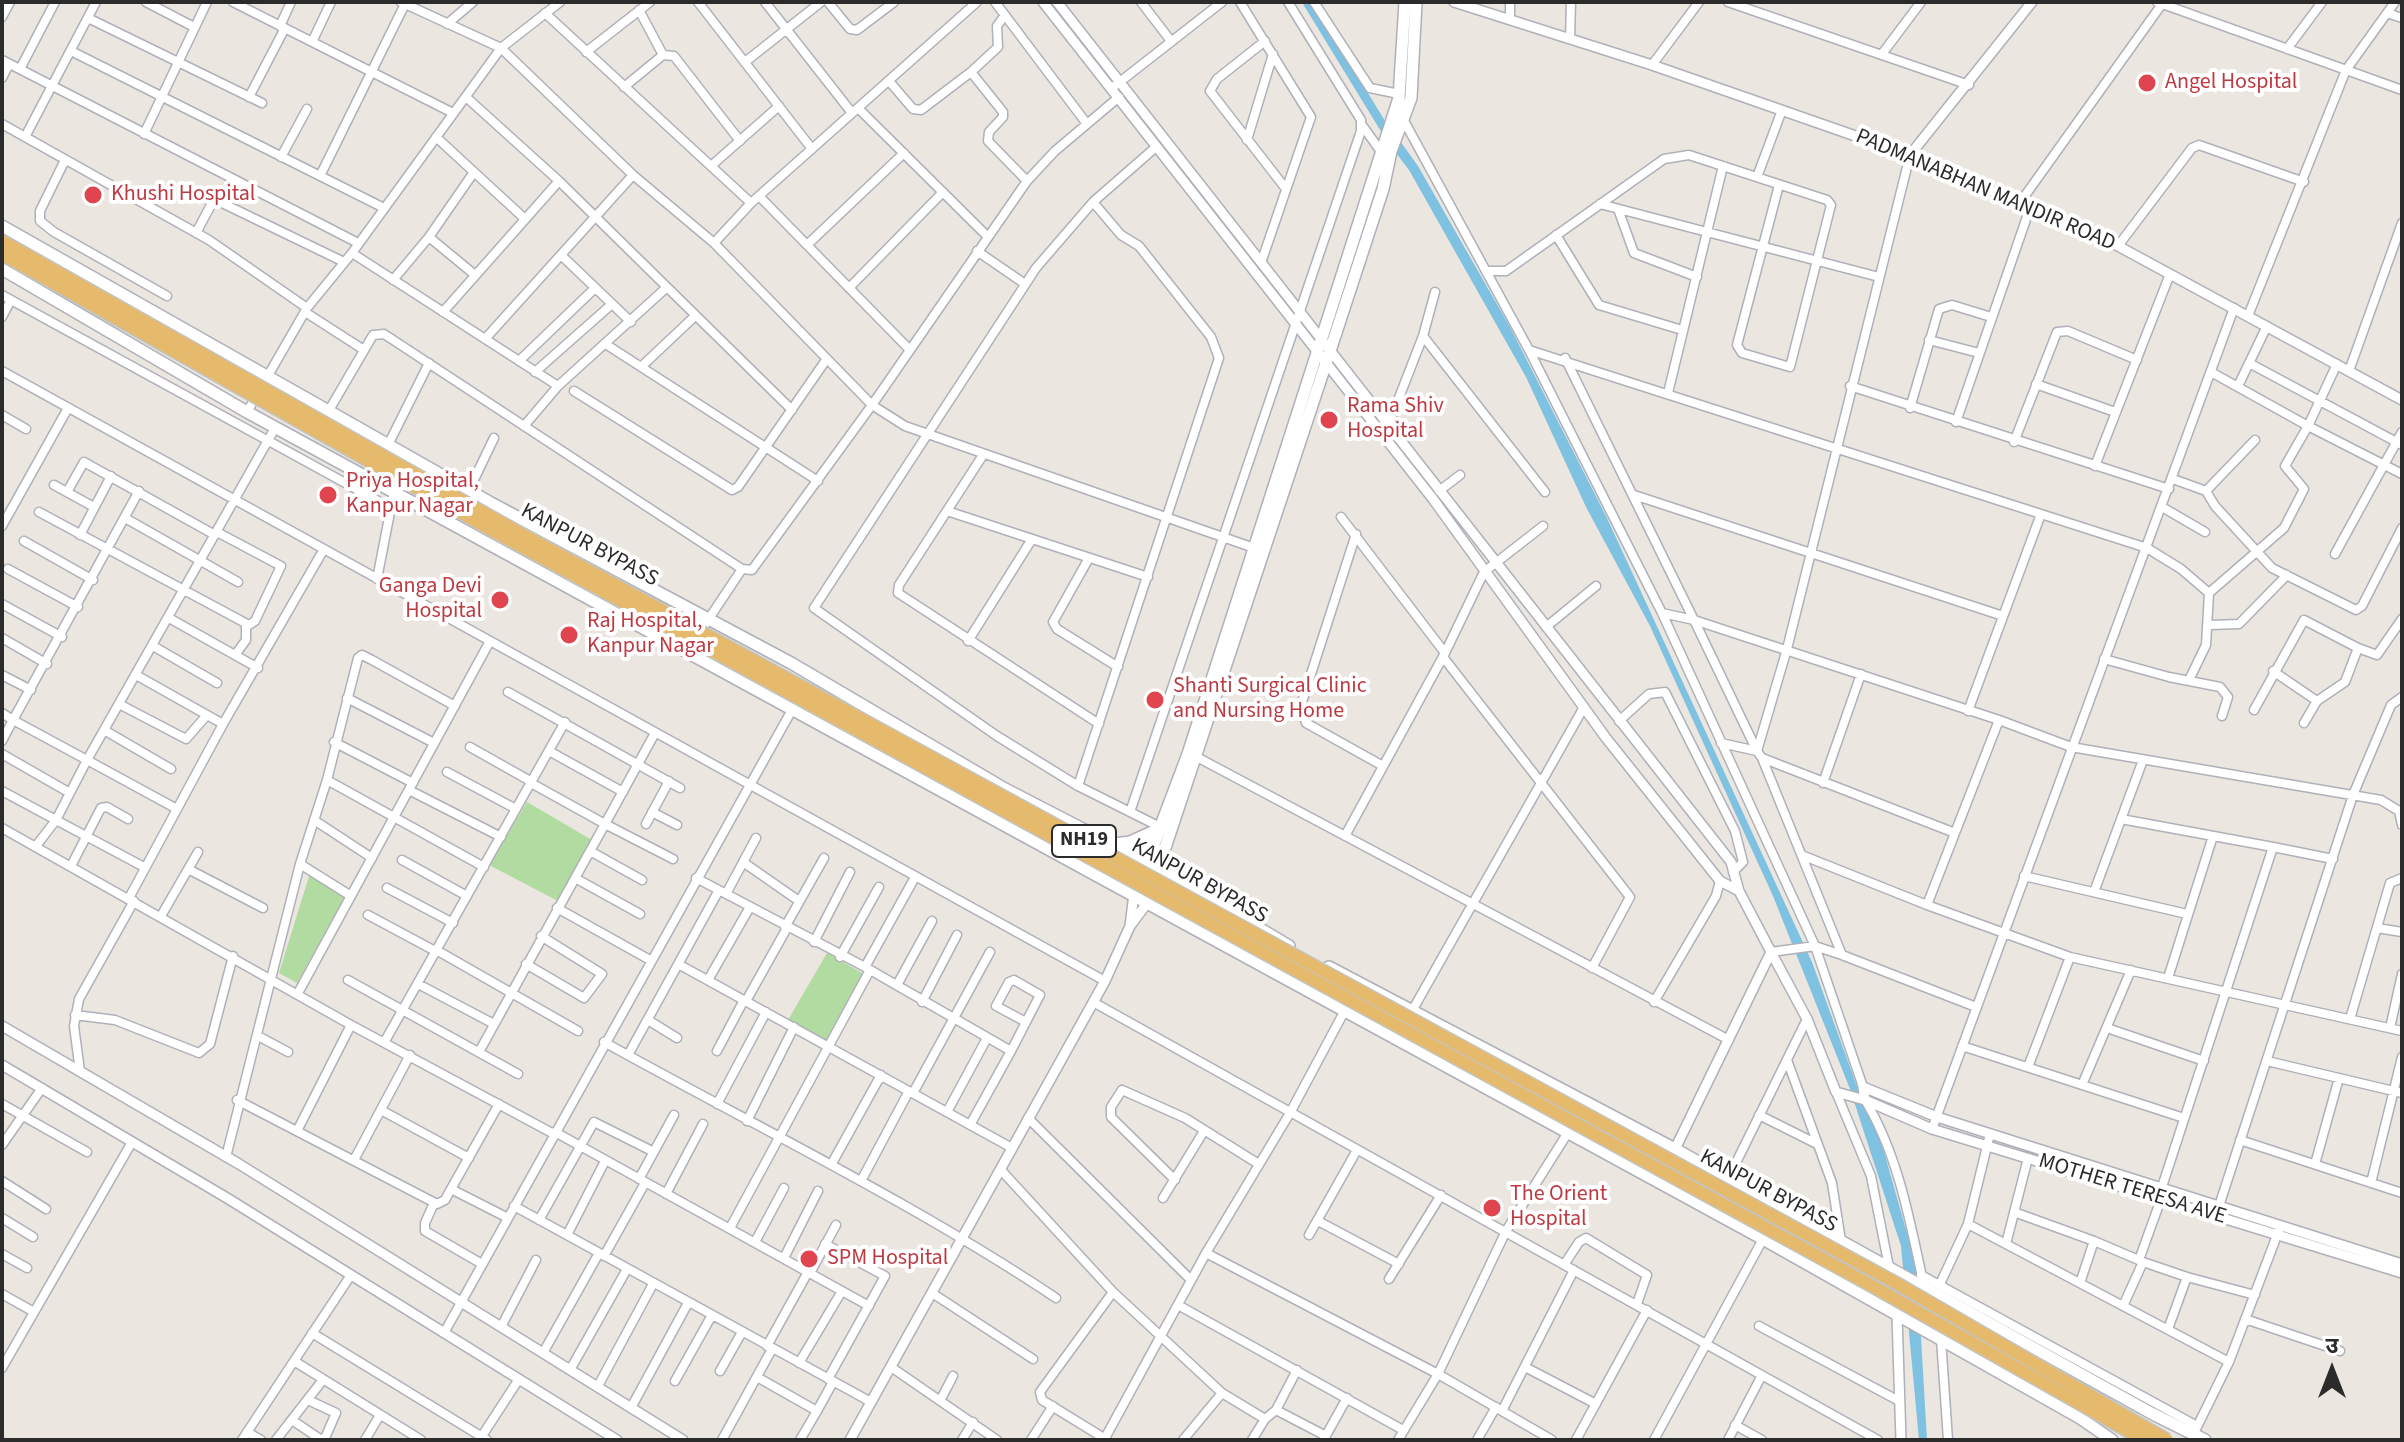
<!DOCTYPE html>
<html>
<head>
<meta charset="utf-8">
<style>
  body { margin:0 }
  #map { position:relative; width:2404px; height:1442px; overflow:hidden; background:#ebe6df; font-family:"Source Sans 3","Noto Sans Devanagari",sans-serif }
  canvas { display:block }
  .frame { position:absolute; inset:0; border:4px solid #2b2b2b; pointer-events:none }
  .north { position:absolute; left:2292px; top:1330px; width:80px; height:80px; -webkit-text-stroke:6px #fff; paint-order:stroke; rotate:0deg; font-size:22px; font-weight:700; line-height:32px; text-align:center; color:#2b2b2b }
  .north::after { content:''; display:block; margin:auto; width:28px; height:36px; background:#2b2b2b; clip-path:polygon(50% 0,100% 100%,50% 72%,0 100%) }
</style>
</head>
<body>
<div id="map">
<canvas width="2404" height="1442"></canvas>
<div class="frame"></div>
<div class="north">उ</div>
</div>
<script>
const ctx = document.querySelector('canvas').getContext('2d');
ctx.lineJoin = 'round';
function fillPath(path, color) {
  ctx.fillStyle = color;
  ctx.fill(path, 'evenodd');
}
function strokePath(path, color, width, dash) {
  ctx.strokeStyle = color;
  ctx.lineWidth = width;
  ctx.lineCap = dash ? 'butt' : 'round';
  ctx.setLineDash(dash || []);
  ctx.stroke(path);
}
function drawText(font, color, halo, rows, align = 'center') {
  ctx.font = font + ' "Source Sans 3",sans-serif';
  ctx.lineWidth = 8;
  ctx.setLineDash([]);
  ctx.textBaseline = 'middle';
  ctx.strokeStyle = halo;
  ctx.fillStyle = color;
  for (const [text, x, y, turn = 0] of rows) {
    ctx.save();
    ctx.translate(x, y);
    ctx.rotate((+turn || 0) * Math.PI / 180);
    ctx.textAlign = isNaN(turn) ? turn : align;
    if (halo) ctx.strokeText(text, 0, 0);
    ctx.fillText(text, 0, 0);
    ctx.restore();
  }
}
const green = new Path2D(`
  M527,802L592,840L558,901L489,865Z
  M310,873L345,896L297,983L279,973Z
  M827,953L864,974L827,1042L788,1020Z`);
const water = new Path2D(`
  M1400,141L1418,166L1510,327L1606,516L1812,962L1864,1106L1881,1141L1917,1269L1927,1440H1919L1901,1246L1850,1089L1773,896L1650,626L1586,507L1526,377L1409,170L1396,153Z`);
const canal = new Path2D(`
  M1307,2L1389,136`);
const minor = new Path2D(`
  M146,2L194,27
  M233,2L453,113
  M401,2L501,48L633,175L714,243L872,405L905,426L1257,549
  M698,2L812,149
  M765,2L852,113
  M828,2L850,29L857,30L894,2
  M995,2L1087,124
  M1141,2L1171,41
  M1240,2L1311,117L1262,260
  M1314,2L1370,88L1399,94
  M1728,2L1969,85
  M2157,2L2402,90
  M639,10L663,55
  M545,13L751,203
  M2387,13L2402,18
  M1005,15L997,26L998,47L971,72L1003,112V117L989,132L988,141L1027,181
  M2,17L10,2
  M88,18L262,103
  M1510,19V2
  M447,24L473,2
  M280,26L291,2
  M1570,39L1571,2
  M1265,41L1217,79L1210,91L1286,189
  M312,42L331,2
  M2287,49L2322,2
  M71,51L384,208
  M586,52L650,2
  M1882,54L1921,2
  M2,60L358,243
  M745,62L821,2
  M1652,65L1699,2
  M20,69L55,2
  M2,78L9,64
  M889,81L913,109L921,110L971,72
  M624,87L663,55L674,56L740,141
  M1112,88L1222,2
  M249,97L285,28
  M466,97L559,181L792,410
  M858,108L987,236
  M1403,119L1529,350
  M2,124L209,240L307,308
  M1362,125L1384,156
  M144,134L207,2
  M25,137L96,2
  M436,137L525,219
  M1247,140L1273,54
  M1156,147L1093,202L1036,268L814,608L997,736L1078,786L1160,827
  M281,157L307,109
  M65,160L40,211V221L54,232L167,296
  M711,166L779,106
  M474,172L429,237L475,275
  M320,176L405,4
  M1757,177L1782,110
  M759,196L910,350
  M1600,204L1879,277
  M2019,204L2162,4
  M1618,209L1634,253L1697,277
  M196,233L212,203L220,202L344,262
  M1556,235L1599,305L1682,330
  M714,243L751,203L977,2
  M807,245L904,153
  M2118,246L2192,148L2199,145L2304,182
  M977,251L1025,284
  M352,253L558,386
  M561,255L631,322
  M1487,271H1506L1664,159L1689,155L1827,200L1831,205L1790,367L1742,353L1737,345L1779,185
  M393,280L429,237
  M849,288L943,192
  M2,295L391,508
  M305,312L364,350
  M443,312L559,181
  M2248,316L2346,70L2395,2
  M2,317L11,300
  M1423,336L1545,492
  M485,339L633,175
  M1929,340L1979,353
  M607,345L818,481
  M1565,358L1694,620L1999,720L1955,833
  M519,361L595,288
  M2249,363L2402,445
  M641,367L695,316
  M2,371L1105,981
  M2349,371L2402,223
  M535,372L612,304
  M2211,372L2308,426L2337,364
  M2036,384L2115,412
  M1850,386L2169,489
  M2238,386L2267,326
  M574,391L732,490L738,487L826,360
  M1668,393L1723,166
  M1910,408L1939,309L1952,305L1991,317
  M247,412L307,308L352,253L501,48L560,2
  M328,412L373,335L384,334L742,569L752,570L872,405L1027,181L1055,151L1119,97
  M2,415L26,429
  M1956,422L2030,208
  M524,426L558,386L666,288
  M1388,426L1423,336L1435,292
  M2014,442L2057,332L2068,331L2137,360
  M388,445L429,363
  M983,455L899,585L898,593L1099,724
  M2095,466L2170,274
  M2173,479L2206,491L2215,506L2272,568L2356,610L2362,606L2402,528
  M54,485L94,507
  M469,490L494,438
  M139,491L13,720L87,760L275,428
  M1439,491L1460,475
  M2206,491L2255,440
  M67,492L84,462L215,535
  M1634,495L2003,616
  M2162,507L2205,532
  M947,511L1148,577
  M39,512L249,625L255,621L281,566L217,532
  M1341,517L1445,653
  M125,518L238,582
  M2,526L68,408
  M1356,534L1301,705L1306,723L1383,766
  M80,535L111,476
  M24,541L93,580
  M2335,554L2402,432
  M1089,558L1053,622L1057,629L1118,667
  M8,569L78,607
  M377,579L394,492
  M2,604L62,637
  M1662,613L1694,620L1757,751
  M169,618L258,668
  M2210,625L2239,624L2287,575
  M1546,627L1596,586
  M698,635L742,569
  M2,638L47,664
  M968,641L1032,539
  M153,646L217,683
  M235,655L246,640V625
  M1443,657L1630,897L1592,968
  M2104,659L2169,677L2220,687L2228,697L2222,716
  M2273,671L2317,701
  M2,675L31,690
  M136,675L223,724
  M2189,680L2206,645L2209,593
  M508,692L680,788
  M347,698L434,743
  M119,704L186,739L207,715
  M2254,710L2304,620L2358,648
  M1968,711L2041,514
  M2,713L13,720L2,741
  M1999,720L2071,747L2381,800L2399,811L2402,825
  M1619,721L1649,694L1665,692L1735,831L1743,862L1733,872
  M2304,723L2317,701L2345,682L2358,648L2377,655L2402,619
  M104,730L171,769
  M334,742L413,783
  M1721,743L1757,751L1762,758L1842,955L1815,946L1771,952
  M470,747L532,782
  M549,751L623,792
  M1757,751L1787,649L1910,155
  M2,754L70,793
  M1193,755L1729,1040
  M1762,758L1955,833L1927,905L1804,856
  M447,772L516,809
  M327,780L484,867
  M531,783L605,824L655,733
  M1823,783L1861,674
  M1078,786L1219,358L1211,337L1139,246L1121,235L1093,202
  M409,790L501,837
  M2,791L56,820L87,760L177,809
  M652,812L677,825
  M1130,812L1361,131V120L1288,2
  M2121,819L2273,847L2160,1193
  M314,820L372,858
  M646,824L669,781
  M2,828L351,1025L554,1134
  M1345,836L1445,653L1484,572L1543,526
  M36,846L56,820L144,867
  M2273,847L2333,859
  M590,851L642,880
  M402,860L467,896
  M743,862L799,901
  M71,866L101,808L107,807L128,819
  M188,869L263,908
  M2024,876L2187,914
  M575,878L640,914
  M696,878L865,967L1011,1051L1040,995L1014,980L1009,982L996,1006L1026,1022
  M387,888L453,923
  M2094,892L2143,760
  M726,894L756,838
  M351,896L300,864L327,780L358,658L362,655L372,660L455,706
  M129,898L223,724L324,549
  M1927,905L2070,957L2402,1031
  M557,908L650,960
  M368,915L437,952
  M161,916L198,852
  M785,927L824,858
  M2377,928L2402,932
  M814,942L850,872
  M438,951L578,1031
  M1842,955L1976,1007
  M840,957L879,887
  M526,964L584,998L602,974L541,936
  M680,965L1012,1148
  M865,967L914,879
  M2168,978L2213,836
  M348,980L518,1074
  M708,980L750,907
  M420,985L494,1024
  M897,985L932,921
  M298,993L490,641
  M746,1001L787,928
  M922,1002L957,935
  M1093,1002L1878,1440
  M1654,1002L1716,896L1720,881
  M1412,1011L1584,707
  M75,1015L115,1020L199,1053L210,1044L233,956
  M2350,1019L2390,883L2402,878
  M648,1020L677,1038
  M2107,1028L2204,1061
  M2390,1028L2402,974
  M258,1036L288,1052
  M385,1041L565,722
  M604,1042C755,1126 912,1202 1056,1298
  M1962,1046L2184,1118
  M717,1051L744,1000
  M479,1052L605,824L673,859
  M628,1055L719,890
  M1787,1060L1832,1183L1841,1241
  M2267,1061L2402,1093
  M2028,1067L2070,957
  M80,1071L74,1026L79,999L134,901
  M2082,1085L2131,970
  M1863,1087L1815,946L1662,613L1529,350L2147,548L2181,569L2209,593L2284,528L2304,489L2285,466L2308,426L2402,474
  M1836,1092L1871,1176L1889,1267
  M913,1093L990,952
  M237,1100L437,1204L445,1200L451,1189L499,1104
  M1865,1100C1897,1153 1909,1216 1922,1277
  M2,1104L87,1152
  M717,1104L766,1012
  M381,1110L469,1158
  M947,1112L987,1038
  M1759,1115L1817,1144
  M1028,1118L1191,1280
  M747,1121L794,1027
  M970,1125L1011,1051
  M1932,1129L2234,308
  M297,1131L351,1025
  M555,1132L869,1306
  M2240,1140L2402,1193
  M2,1145L42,1088
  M226,1157L300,864
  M354,1160L410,1055
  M2315,1164L2339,1078
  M831,1165L881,1075
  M1001,1170L1113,1292L1222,1393L1265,1419
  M639,1179L674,1115
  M1728,1179L1807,1019
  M1175,1180L1111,1117V1107L1122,1090L1185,1118L1257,1163
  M2,1181L46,1209
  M861,1181L909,1091
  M2371,1183L2402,1057
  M451,1189L508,1218
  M666,1194L703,1124
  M1163,1198L1204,1131
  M434,1203L425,1223V1231L482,1264
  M514,1206L871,1402
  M2219,1206L2353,795L2391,705L2402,697
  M2014,1212L2094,1241L2080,1283
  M2,1218L33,1237
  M539,1220L594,1122L654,1152
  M1318,1221L1399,1264
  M1968,1224L2229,1362
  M730,1228L870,970
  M567,1235L605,1161
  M1309,1235L1357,1150
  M2094,1241L2141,1261
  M755,1242L784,1188
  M825,1244L885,1276L828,1379
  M2006,1244L2028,1158
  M1206,1253L1438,1374L1552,1440
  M2,1254L27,1268
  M604,1256L645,1183
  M784,1258L818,1191
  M2139,1260L2161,1199
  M1564,1265L1579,1242L1586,1238L1647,1275L1637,1304
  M810,1273L836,1225
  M351,1275L294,1361L421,1440
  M1921,1275L2197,1426
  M1389,1279L1441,1195
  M1940,1284L1968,1224L1990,1134
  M932,1293L1033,1359
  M2,1294L34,1312
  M1178,1305L1403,1430
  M2123,1306L2143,1262L2187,1277
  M2245,1319L2340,1351
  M1759,1326L1899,1401
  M501,1327L536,1260
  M2168,1329L2187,1277L2255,1295
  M312,1333L487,1440
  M444,1333L793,708
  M1941,1339L1948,1440
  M767,1346L808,1272
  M543,1353L599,1253
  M799,1363L842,1291
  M891,1367L997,1440
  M1525,1367L1596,1404
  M2,1368L132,1142
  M570,1370L627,1269
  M720,1371L742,1332
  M757,1377L817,1411L833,1382
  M675,1381L712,1315
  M598,1386L653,1284
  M941,1399L953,1376
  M632,1406L688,1303
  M1276,1410L1326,1436
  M1502,1411L1574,1270
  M292,1420L320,1439L325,1438L336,1413L308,1400
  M1735,1425L1762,1440
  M2195,1431L2229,1362L2279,1230
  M247,1432L261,1440
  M480,1439L519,1379
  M1324,1439L1347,1398
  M242,1440L294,1361
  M276,1440L322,1381
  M365,1440L380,1415
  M722,1440L772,1349
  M800,1440L817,1411
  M962,1440L973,1422
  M1031,1440L1053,1406
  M1104,1440L1206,1253L1290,1113L1344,1012
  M1107,1440L1042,1400L1040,1392L1113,1292
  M1183,1440L1222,1393
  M1252,1440L1265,1419L1276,1410L1297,1370
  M1398,1440L1438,1374L1506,1231L1567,1134
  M1477,1440L1496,1407
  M1576,1440L1647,1310
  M1654,1440L1763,1239
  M1728,1440L1762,1375`);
const tertiary = new Path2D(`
  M1043,2L1433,499L1606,738L1720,881L1739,891
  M1057,2L1731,862L1739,891L1771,952L1675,1149
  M1454,2L1652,65L1910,155L2118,246L2402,400
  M1910,155L2032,2
  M1130,926L1148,902
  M1771,952L1807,1019L1836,1092L1865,1100L1932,1129L2402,1273
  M2,1026L239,1164L683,1440
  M2,1065L227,1198L617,1440
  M1865,1100L1863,1087L1937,1117L2402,1264
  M1897,1315L1901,1440
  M850,1440L1105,981L1130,926L1134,894`);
const secondary = new Path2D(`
  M2,226L491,503L791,663L1005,789L1158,868L1289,946
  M2,269L247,412L1763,1239L2080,1418L2112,1440
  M1114,844L1130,842L1159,829
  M1145,868L1188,754L1399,98L1405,2
  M1156,875L1330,351L1383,189L1391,151L1411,98L1416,2
  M1329,967L1675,1149L2151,1413L2205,1440`);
const trunkBridge = new Path2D(`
  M2,241L518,532L1896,1283L2167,1440
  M2,254L495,532L1872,1286L2144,1440`);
const markers = [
  [2147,83,10,"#e0444e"],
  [93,195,10,"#e0444e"],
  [1329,420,10,"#e0444e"],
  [328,495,10,"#e0444e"],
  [500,600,10,"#e0444e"],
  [569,635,10,"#e0444e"],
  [1155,700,10,"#e0444e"],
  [1492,1208,10,"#e0444e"],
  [809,1259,10,"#e0444e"]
];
const shields = [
  [1084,841,64]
];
const shieldNames = [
  ["NH19",1084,841]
];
const healthNames = [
  ["Angel Hospital",2165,83],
  ["Khushi Hospital",111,195],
  ["Rama Shiv",1347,407],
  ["Hospital",1347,432],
  ["Priya Hospital,",346,482],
  ["Kanpur Nagar",346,507],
  ["Ganga Devi",482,587,"right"],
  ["Hospital",482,612,"right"],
  ["Raj Hospital,",587,622],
  ["Kanpur Nagar",587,647],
  ["Shanti Surgical Clinic",1173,687],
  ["and Nursing Home",1173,712],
  ["The Orient",1510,1195],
  ["Hospital",1510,1220],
  ["SPM Hospital",827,1259]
];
const streetNames = [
  ["PADMANABHAN MANDIR ROAD",1985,191,23],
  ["KANPUR BYPASS",589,546,28],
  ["KANPUR BYPASS",1199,882,29],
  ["MOTHER TERESA AVE",2132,1190,17],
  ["KANPUR BYPASS",1768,1192,28]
];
fillPath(green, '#b2dba2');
fillPath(water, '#7ec1e0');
strokePath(canal, '#7ec1e0', 9);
strokePath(minor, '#afb0b9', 11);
strokePath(tertiary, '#afb0b9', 12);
strokePath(secondary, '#afb0b9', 14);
strokePath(minor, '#fff', 8);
strokePath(tertiary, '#fff', 9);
strokePath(secondary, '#fff', 11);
strokePath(trunkBridge, '#c4c4c4', 15, []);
strokePath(trunkBridge, '#e6ba6c', 12);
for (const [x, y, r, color] of markers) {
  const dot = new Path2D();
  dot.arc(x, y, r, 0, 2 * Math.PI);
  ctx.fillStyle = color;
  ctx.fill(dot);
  strokePath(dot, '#fff', 3);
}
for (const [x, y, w] of shields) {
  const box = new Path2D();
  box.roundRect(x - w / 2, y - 16, w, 32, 6);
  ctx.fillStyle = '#fff';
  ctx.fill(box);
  strokePath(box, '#2b2b2b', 2);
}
drawText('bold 20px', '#2b2b2b', null, shieldNames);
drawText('22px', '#be3a42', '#fff', healthNames, 'left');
drawText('22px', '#2b2b2b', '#fff', streetNames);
</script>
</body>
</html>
